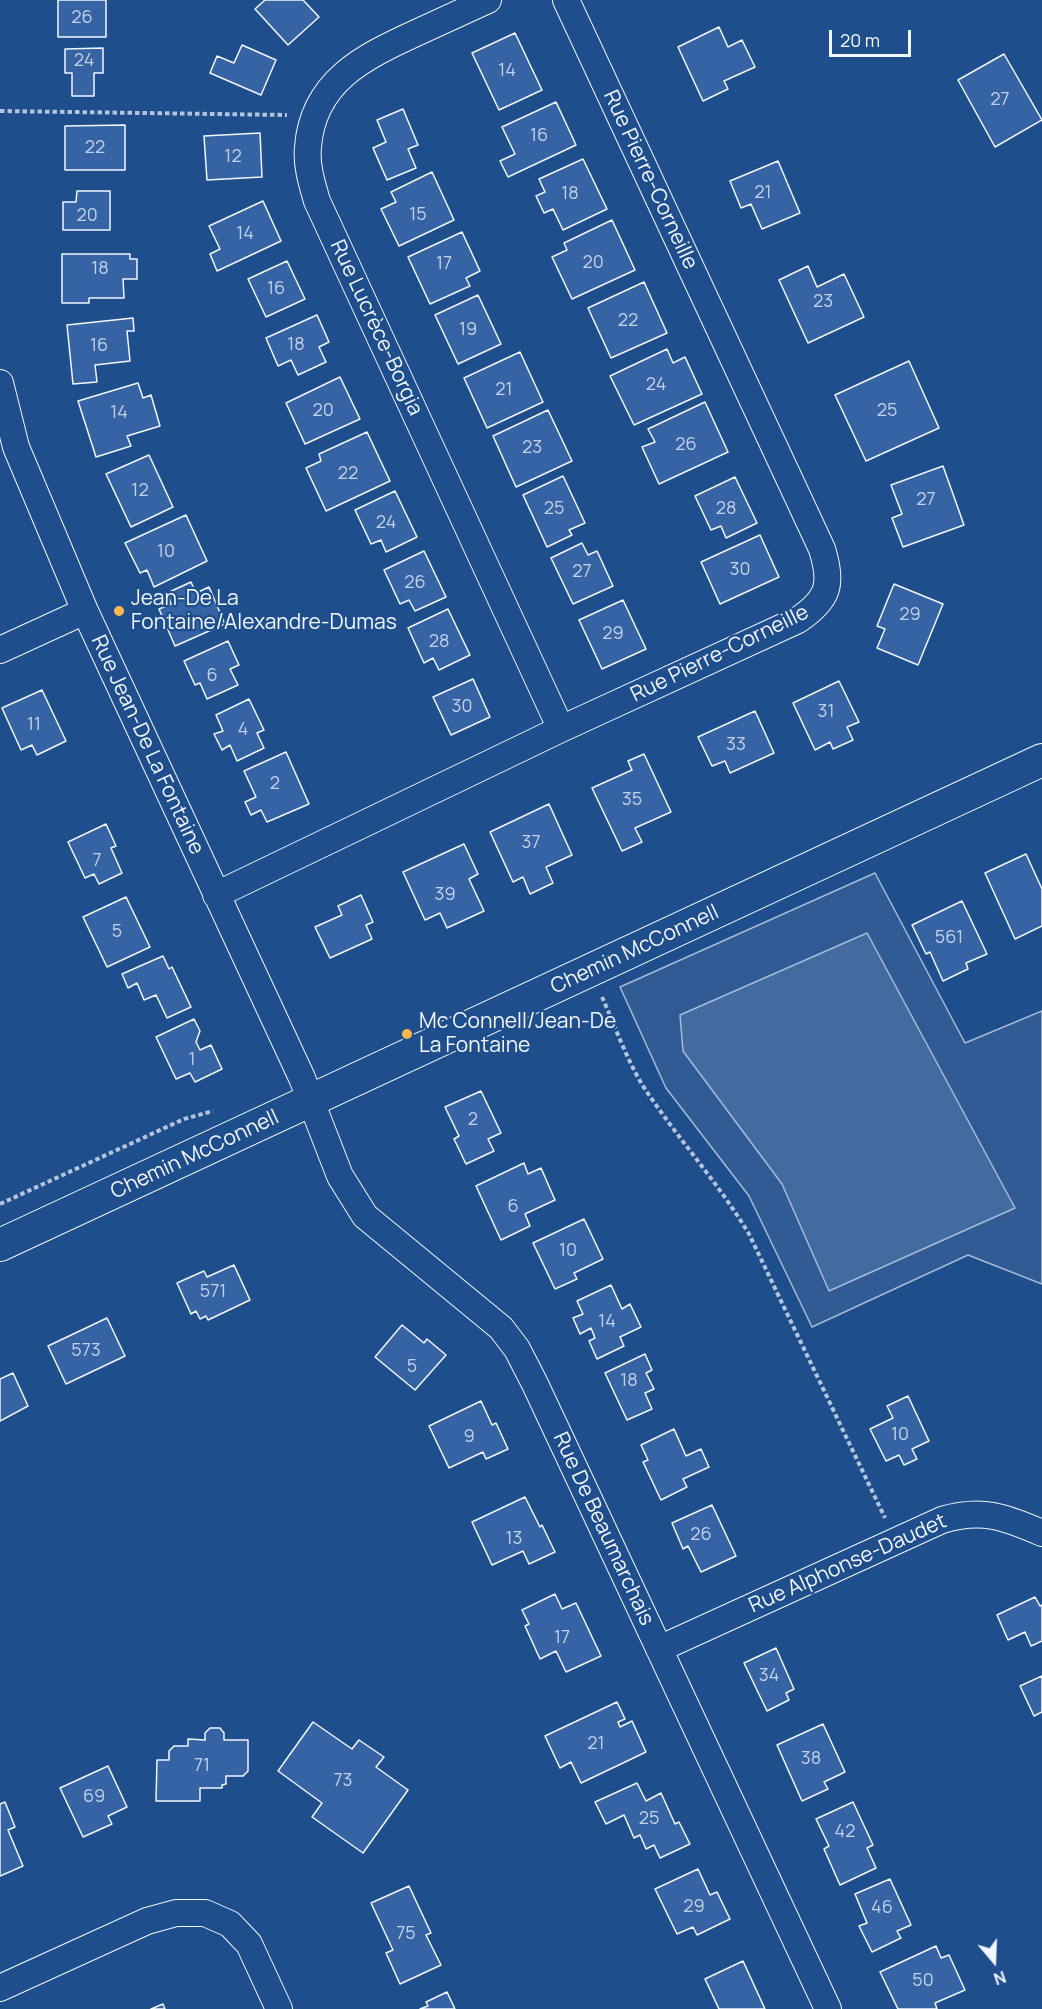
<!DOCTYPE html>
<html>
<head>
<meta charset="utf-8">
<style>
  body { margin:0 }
  #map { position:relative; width:1042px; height:2009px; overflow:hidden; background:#1f4e8c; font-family:Manrope,sans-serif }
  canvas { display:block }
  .north { position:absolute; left:964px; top:1931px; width:60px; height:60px; -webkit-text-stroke:4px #1f4e8c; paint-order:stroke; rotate:161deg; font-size:16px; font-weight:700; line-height:24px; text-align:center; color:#f2f6ff }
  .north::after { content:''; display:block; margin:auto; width:21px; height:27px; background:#f2f6ff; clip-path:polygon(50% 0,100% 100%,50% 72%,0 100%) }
  .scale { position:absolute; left:829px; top:30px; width:82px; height:27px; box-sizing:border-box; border:3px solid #f2f6ff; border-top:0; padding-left:8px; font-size:18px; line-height:21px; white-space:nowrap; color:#f2f6ff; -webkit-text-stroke:4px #1f4e8c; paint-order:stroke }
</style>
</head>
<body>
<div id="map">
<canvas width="1042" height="2009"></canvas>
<div class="north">N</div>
<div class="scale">20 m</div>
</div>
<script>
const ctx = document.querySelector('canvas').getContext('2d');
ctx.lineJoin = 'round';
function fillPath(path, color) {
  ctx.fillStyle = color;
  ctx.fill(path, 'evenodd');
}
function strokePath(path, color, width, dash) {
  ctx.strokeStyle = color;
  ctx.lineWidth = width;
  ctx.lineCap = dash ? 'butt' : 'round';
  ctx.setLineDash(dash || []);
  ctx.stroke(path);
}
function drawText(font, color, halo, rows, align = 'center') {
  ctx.font = font + ' Manrope,sans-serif';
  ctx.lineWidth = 4.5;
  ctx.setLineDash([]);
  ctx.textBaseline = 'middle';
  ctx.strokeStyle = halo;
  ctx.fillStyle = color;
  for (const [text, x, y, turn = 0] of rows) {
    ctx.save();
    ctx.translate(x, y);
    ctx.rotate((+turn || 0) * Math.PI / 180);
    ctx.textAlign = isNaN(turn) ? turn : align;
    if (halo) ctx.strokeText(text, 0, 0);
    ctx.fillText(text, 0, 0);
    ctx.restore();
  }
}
const built = new Path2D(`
  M875,873L965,1043L1042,1011V1284L968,1255L812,1327L749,1196L666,1088L620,987Z`);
const water = new Path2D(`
  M867,933L1015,1208L829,1291L782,1184L683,1051L680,1015Z`);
const building = new Path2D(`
  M58,0H106V37H58Z
  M265,0H303L319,17L288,45L255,9Z
  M719,27L728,47L742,40L755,67L724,81L728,89L703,101L678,47Z
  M515,33L542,90L499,110L472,53Z
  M242,45L276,60L261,95L210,73L217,56L234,63Z
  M103,48V73H94V96H72V73H65V49Z
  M1004,54L1042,120L995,147L958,80Z
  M556,102L576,145L508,177L500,161L515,154L502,127Z
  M403,109L418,145L408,149L416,168L387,180L373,148L386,142L377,120Z
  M125,125V170H65V126Z
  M260,133L262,177L207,180L204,136Z
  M583,159L607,209L563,230L553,209L544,213L536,196L545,192L539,179Z
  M778,161L800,213L762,229L751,204L741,208L730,181Z
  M432,172L454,220L399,246L381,209L396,202L391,192Z
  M77,191H110V230H63V202H76Z
  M263,201L281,241L217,271L210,254L220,249L209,226Z
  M612,220L635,270L572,299L552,257L567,250L564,243Z
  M462,232L480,271L466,278L470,286L430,304L408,257Z
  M62,254H130V259H137V279H123L124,298H89V303H62Z
  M287,261L305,299L266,317L248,279Z
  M808,266L817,287L844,274L864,317L808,343L779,280Z
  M644,282L667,333L611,358L588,308Z
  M478,295L501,344L458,364L435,315Z
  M317,315L329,342L319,347L326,362L298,375L291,360L278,366L266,338Z
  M133,318L134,331H127L130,361L95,365L97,382L73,384L67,325Z
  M667,349L673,363L685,357L702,394L634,425L610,376Z
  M520,352L543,402L487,428L464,378Z
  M909,361L939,428L866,461L835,395Z
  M340,377L360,419L305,444L286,403Z
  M138,383L143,398L151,395L160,426L127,436L131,446L96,457L78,401Z
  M705,402L728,452L659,484L642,447L655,442L648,429Z
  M548,410L572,461L516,487L493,436Z
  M367,432L390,481L326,511L306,468L321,461L319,454Z
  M149,455L173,507L131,527L106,474Z
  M943,466L964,525L903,547L892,518L902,514L891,485Z
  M563,476L585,523L569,530L572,535L547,547L523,495Z
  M735,477L757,523L726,538L721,526L711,530L695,496Z
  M395,491L417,537L386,552L381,540L371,544L355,510Z
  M186,515L207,561L154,587L147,570L140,573L125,543Z
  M760,535L779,577L720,604L701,562Z
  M582,543L588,555L597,551L613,586L573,604L551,558Z
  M424,551L446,597L415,611L409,600L400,604L384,570Z
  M191,582L196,593L209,587L225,624L175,646L159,609L171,604L167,593Z
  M894,584L943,604L918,665L877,648L885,629L877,626Z
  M623,600L646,649L602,669L579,620Z
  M448,609L470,655L439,670L433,658L424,663L408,628Z
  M228,641L239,665L230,669L238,685L207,699L200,683L195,685L184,661Z
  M473,679L490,717L451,735L433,697Z
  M839,681L859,722L847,727L853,740L833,749L830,742L815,750L793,703Z
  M42,690L66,741L37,755L32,745L21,750L2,708Z
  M249,699L264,730L257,733L264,748L237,761L230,745L222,750L214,734L223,731L216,715Z
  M755,711L774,753L730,773L725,761L712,766L698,737Z
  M286,752L309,804L267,822L261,810L251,815L245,802L256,797L244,771Z
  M644,754L671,812L635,828L642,842L622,851L592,788L632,770L628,761Z
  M549,804L572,855L546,867L553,883L530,894L523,877L513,882L490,832Z
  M106,824L116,846L111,848L122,873L99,884L94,874L85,878L68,842Z
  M464,844L478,874L469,879L484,911L447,928L440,913L425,920L403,872Z
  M1026,854L1042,889V926L1015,939L985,873Z
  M361,895L373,922L366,925L372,939L330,958L315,927L342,915L338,906Z
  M126,897L150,947L107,967L83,917Z
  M962,901L987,954L966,963L968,969L943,981L930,952L926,954L912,925Z
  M163,956L169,969L172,967L191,1007L167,1018L156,995L144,1000L137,983L128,988L122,974Z
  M194,1019L200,1031L196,1042L200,1050L211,1045L222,1069L195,1082L190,1073L176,1079L156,1037Z
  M481,1091L501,1133L488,1139L494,1151L466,1164L454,1139L459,1136L445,1107Z
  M524,1163L528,1174L541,1168L555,1200L525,1214L530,1226L501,1240L476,1186Z
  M584,1219L603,1259L574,1273L577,1279L555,1289L533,1243Z
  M234,1265L250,1300L208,1320L206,1316L200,1319L196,1311L191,1314L177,1283L204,1271L207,1277Z
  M611,1285L622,1309L630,1304L641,1327L620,1337L624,1346L597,1359L589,1341L595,1338L591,1328L580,1334L573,1318L583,1314L577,1301Z
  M107,1318L125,1356L66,1384L48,1346Z
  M402,1325L424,1343L427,1339L446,1355L415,1390L375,1357Z
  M645,1354L652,1370L646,1373L654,1389L645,1393L652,1409L627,1420L605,1373Z
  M13,1373L28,1406L0,1421V1379Z
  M908,1396L929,1441L912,1449L917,1459L904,1465L899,1455L886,1461L870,1429L893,1418L887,1406Z
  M481,1401L492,1425L496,1423L508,1449L486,1459L483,1452L449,1468L429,1426Z
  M674,1429L686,1456L701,1449L709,1467L683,1479L687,1487L661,1500L643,1462L648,1460L641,1445Z
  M525,1497L540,1527L542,1525L555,1552L529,1564L523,1551L492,1565L472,1522Z
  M712,1505L736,1556L701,1572L688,1546L683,1549L672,1523Z
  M555,1594L562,1609L576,1603L601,1656L566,1672L556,1651L540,1659L525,1626L529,1624L522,1610Z
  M1035,1597L1040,1606L1042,1605V1641L1031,1646L1025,1632L1008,1640L997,1615Z
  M776,1648L794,1689L786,1693L789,1700L767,1711L744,1663Z
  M1042,1676V1712L1034,1716L1020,1686Z
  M617,1702L625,1719L618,1722L620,1727L632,1721L646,1752L581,1783L571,1762L560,1768L545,1736Z
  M313,1722L352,1749L359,1740L384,1757L376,1767L408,1790L363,1853L312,1817L322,1803L278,1771Z
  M823,1724L845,1772L824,1782L828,1789L802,1801L777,1745Z
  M210,1728H220L224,1733V1740H248V1771L243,1776H226V1784L222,1785V1788H200V1801H156L157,1760H169V1751L174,1746H188V1739L205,1740V1733Z
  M108,1766L127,1807L108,1816L112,1824L83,1837L60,1788Z
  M637,1783L646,1801L661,1793L675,1824L679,1822L690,1844L660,1858L654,1845L646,1849L640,1835L634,1838L624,1815L606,1824L595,1802Z
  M5,1802L15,1827L8,1830L23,1866L0,1876V1804Z
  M853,1802L873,1845L867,1848L876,1868L840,1885L824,1849L829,1846L816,1819Z
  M698,1869L710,1895L717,1892L730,1919L697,1935L693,1927L677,1934L655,1889Z
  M890,1879L911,1925L897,1931L901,1938L872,1952L859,1926L867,1923L855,1894Z
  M409,1886L431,1933L426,1935L441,1965L400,1984L386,1953L393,1950L371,1903Z
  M936,1946L941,1958L949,1955L965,1990L935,2003L937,2009H898L880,1972Z
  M743,1961L765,2009H719L705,1979Z
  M447,1992L455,2009H420L428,2006L426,2002Z
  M163,2004L165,2009H151Z`);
const path = new Path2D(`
  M0,111L287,115
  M602,997C616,1028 628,1064 647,1092C680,1141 719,1184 749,1234L885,1518
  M0,1204L184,1119L213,1111`);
const minor = new Path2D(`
  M488,0C464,11 440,22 416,33C364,57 313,81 308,147C306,165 312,184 317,201L561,729
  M0,383L16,447L85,611L302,1078L340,1176L365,1216L501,1328L517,1349L535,1384L828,2009
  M0,650L85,611
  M216,895L561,729L798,620C829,599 833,584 822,549L566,0
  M659,1649L942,1520C982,1508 1005,1517 1042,1533
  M0,1988L147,1921L176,1913H205L230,1924L249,1944L279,2009`);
const tertiary = new Path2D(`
  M0,1245L1042,760`);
const markers = [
  [119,611,6,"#ffb74d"],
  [407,1034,6,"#ffb74d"]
];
const numberNames = [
  ["26",82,18],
  ["24",84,61],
  ["14",507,71],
  ["27",1000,100],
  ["16",539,136],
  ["22",95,148],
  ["12",233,157],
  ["21",763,193],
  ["18",570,194],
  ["15",418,215],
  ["20",87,216],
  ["14",245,234],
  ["20",593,263],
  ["17",444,264],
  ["18",100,269],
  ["16",276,289],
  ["23",823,302],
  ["22",628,321],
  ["19",468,330],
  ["18",296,345],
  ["16",99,346],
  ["24",656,385],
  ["21",504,390],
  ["20",323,411],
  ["25",887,411],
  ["14",119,413],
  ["26",686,445],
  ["23",532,448],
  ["22",348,474],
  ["12",140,491],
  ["27",926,500],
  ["25",554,509],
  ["28",726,509],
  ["24",386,523],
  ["10",166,552],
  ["30",740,570],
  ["27",582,572],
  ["26",415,583],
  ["29",910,615],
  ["29",613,634],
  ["28",439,642],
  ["6",212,676],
  ["30",462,707],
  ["31",826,712],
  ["11",34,725],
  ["4",243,730],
  ["33",736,745],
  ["2",275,784],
  ["35",632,800],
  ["37",531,843],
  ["7",97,861],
  ["39",445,895],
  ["5",117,932],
  ["561",949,938],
  ["1",192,1060],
  ["2",473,1120],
  ["6",513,1207],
  ["10",568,1251],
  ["571",213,1292],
  ["14",607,1322],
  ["573",86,1351],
  ["5",412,1367],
  ["18",629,1381],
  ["10",900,1435],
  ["9",469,1437],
  ["26",701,1535],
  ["13",514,1539],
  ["17",562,1638],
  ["34",769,1676],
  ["21",596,1744],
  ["38",811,1759],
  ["71",202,1766],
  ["73",343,1781],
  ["69",94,1797],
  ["25",649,1819],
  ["42",845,1832],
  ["29",694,1907],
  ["46",882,1908],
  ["75",406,1934],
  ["50",923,1981]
];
const streetNames = [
  ["Rue Pierre-Corneille",650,180,65],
  ["Rue Lucrèce-Borgia",376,328,65],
  ["Rue Pierre-Corneille",720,654,-26],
  ["Rue Jean-De La Fontaine",147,745,65],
  ["Chemin McConnell",635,950,-25],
  ["Chemin McConnell",195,1155,-25],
  ["Rue De Beaumarchais",603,1529,65],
  ["Rue Alphonse-Daudet",848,1564,-24]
];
const poiNames = [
  ["Jean-De La",131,599],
  ["Fontaine/Alexandre-Dumas",131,623],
  ["Mc Connell/Jean-De",419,1022],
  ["La Fontaine",419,1046]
];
fillPath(built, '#305b95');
strokePath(built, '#a8bbd7', 1.5);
fillPath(water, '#446ba0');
strokePath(water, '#a8bbd7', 1.5);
fillPath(building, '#3563a3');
strokePath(building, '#f2f6ff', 1.5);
strokePath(minor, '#f2f6ff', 28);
strokePath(tertiary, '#f2f6ff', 34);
strokePath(path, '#b3c4dc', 4, [4.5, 3]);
strokePath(minor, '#1f4e8c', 26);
strokePath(tertiary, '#1f4e8c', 32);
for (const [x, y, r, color] of markers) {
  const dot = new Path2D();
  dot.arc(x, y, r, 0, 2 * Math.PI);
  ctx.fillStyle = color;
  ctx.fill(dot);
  strokePath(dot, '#1f4e8c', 2);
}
drawText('18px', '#c3d1e8', null, numberNames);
drawText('21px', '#f2f6ff', '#1f4e8c', streetNames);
drawText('21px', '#f2f6ff', '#1f4e8c', poiNames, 'left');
</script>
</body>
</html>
